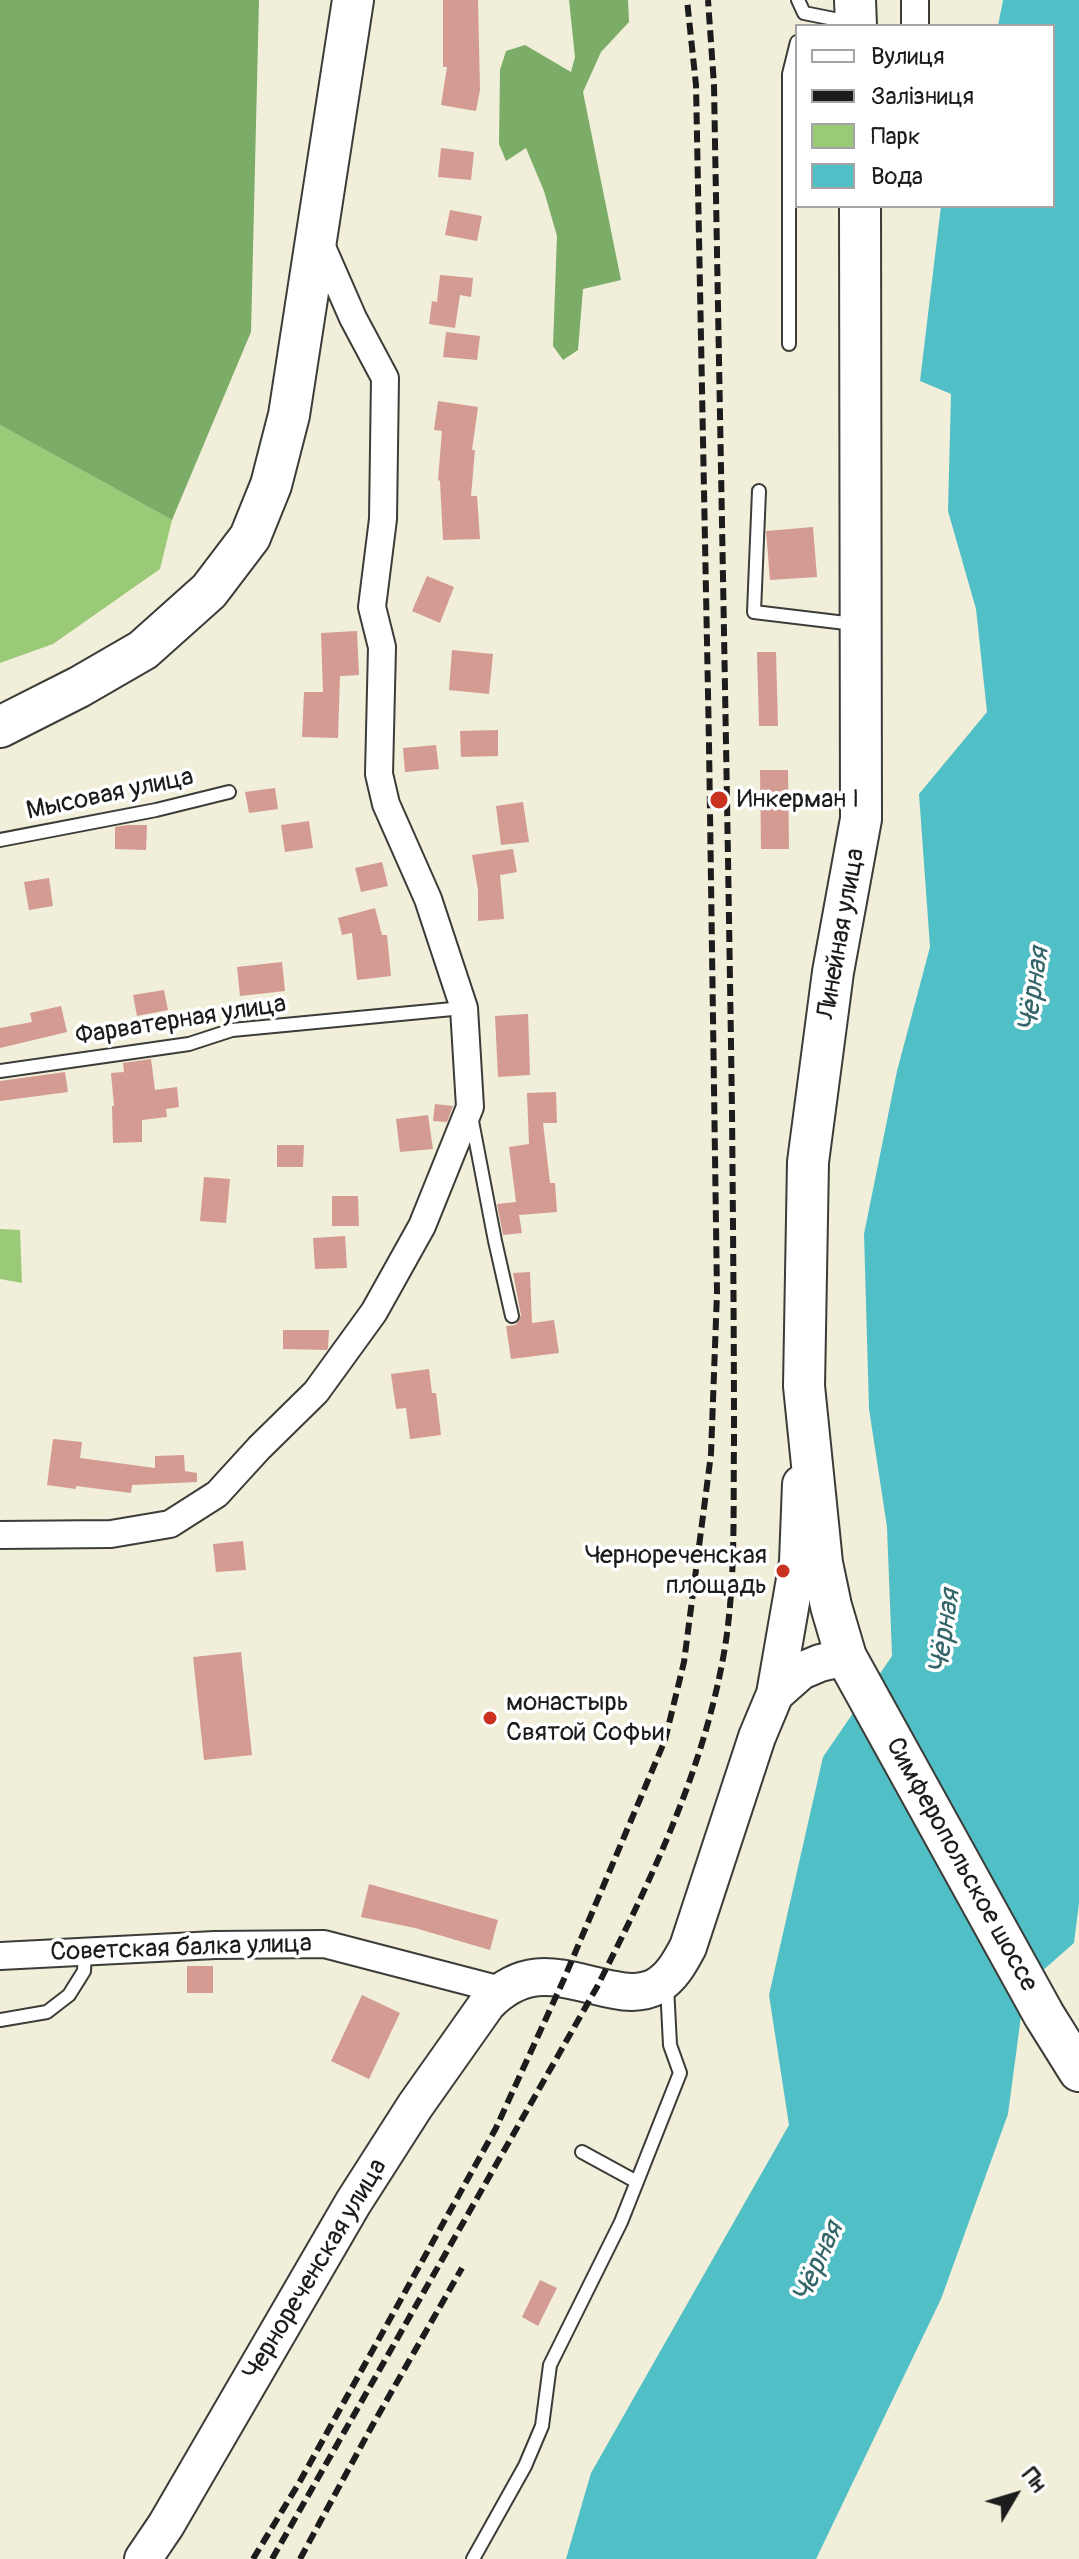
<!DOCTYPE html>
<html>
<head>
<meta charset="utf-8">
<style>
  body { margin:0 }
  #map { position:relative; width:1079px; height:2559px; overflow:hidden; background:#f1eed9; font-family:Pangolin,sans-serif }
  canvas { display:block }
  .legend { position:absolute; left:795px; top:24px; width:260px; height:184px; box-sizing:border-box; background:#fff; border:2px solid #a4a4a4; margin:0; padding:10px 14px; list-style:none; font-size:24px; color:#1c1c1c }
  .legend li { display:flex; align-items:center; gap:16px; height:40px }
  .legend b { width:40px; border:2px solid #a4a4a4 }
  .north { position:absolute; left:975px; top:2455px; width:80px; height:80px; -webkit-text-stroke:6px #fff; paint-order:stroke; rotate:52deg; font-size:22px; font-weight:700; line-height:32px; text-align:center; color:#1c1c1c }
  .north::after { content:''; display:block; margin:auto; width:28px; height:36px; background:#1c1c1c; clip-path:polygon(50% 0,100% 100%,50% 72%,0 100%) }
</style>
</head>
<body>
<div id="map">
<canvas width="1079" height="2559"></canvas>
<ul class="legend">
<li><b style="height:10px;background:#fff"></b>Вулиця</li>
<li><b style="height:10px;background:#1c1c1c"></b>Залізниця</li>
<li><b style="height:22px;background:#9ac977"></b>Парк</li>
<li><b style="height:22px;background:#51bfc6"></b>Вода</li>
</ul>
<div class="north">Пн</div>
</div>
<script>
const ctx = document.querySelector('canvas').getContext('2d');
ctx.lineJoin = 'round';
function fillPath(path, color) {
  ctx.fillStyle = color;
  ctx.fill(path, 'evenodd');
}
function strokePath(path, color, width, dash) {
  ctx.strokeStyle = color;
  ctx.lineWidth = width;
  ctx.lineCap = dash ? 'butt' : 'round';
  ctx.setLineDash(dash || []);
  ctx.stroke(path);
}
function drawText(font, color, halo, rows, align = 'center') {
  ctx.font = font + ' Pangolin,sans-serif';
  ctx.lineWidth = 7;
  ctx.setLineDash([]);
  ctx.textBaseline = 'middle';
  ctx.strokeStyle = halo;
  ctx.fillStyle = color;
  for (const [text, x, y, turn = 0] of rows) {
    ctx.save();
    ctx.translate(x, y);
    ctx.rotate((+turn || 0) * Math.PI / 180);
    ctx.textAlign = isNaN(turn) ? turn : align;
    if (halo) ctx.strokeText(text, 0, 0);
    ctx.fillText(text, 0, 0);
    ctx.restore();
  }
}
const green = new Path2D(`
  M0,425L172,520L160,569L53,644L0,663Z
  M0,1229L20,1230L22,1283L0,1279Z`);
const forest = new Path2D(`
  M0,0H259L251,332L172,520L0,425Z
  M569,0H628L629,22L601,52L583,92L621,280L583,289L578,350L563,360L553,346L557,236L544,191L526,148L506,161L499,144L500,70L506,51L525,45L571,72L575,57Z`);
const water = new Path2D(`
  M1003,0H1079V1903L1074,1943L1025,1986L1008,2114L941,2299L816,2559H566L591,2473L789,2125L769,1995L823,1757L892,1656L887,1527L869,1409L864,1234L897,1071L930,947L919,794L987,712L976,609L948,511L951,394L920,381L941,206H1053V26H998Z`);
const building = new Path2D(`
  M443,0H478L480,90L476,111L441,105L447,67H443Z
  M441,148L474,152L471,180L438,177Z
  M450,210L482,216L477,241L445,235Z
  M440,275L473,278L471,297L460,295L455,328L429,324L432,301L437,302Z
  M446,332L480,336L477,360L443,357Z
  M438,401L478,407L472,450H475L471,496H477L480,539L443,540L440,481L438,480L442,431L434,430Z
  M813,527L817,577L770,580L766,531Z
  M427,576L454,587L440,623L412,611Z
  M357,631L359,675L340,676L338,738L302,737L304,692H323L321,633Z
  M452,650L493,654L489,694L449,690Z
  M757,652H776L778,726H759Z
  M498,730V756L461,757L460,731Z
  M436,745L439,769L405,772L403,748Z
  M760,770H788L789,849H761Z
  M275,788L278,809L249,813L245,792Z
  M523,802L529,842L501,845L496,806Z
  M309,821L313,848L285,852L281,825Z
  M128,825H147L146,850L115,849V827Z
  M513,849L517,872L500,875L504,919L478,921V890L472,855Z
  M382,862L388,886L361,892L355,868Z
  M49,878L53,906L29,910L24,882Z
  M375,908L382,935H387L391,976L357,980L352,933L342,935L338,918Z
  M282,962L285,991L240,996L237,967Z
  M164,990L168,1010L137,1016L133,995Z
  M61,1006L67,1032L0,1048V1028L32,1022L30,1013Z
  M528,1014L530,1075L498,1077L495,1016Z
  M151,1059L155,1090L177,1087L179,1107L166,1109L167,1117L142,1120V1142L113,1143L112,1106H114L111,1073L124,1072L123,1063Z
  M65,1072L68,1092L0,1101V1081Z
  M556,1092L557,1123H543L550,1183H555L557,1212L519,1215L522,1233L503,1235L497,1204L516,1202L509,1147L529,1144L527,1093Z
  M435,1104L453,1106L447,1122L433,1121Z
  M428,1115L433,1149L400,1152L396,1119Z
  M277,1145H304L303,1167H277Z
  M204,1177L230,1179L226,1223L200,1221Z
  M332,1196H358L359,1226H332Z
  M345,1236L347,1268L315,1269L313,1238Z
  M530,1272L532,1323L554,1320L559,1353L511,1359L506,1326L516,1325L521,1315L513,1273Z
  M283,1330H329L328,1348L327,1350L283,1349Z
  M429,1369L432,1393H436L441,1435L410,1439L406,1408L396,1409L391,1374Z
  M53,1439L82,1442L80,1458L155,1468V1456L184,1455L185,1471L197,1473V1482L132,1485L131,1493L76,1486V1489L47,1485Z
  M243,1541L246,1570L216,1572L213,1544Z
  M241,1652L252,1755L204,1760L193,1657Z
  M369,1884L498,1920L490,1950L415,1928L361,1917Z
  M187,1966H213V1993H187Z
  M362,1995L400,2013L369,2079L331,2061Z
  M540,2280L557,2288L538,2326L522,2317Z`);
const service = new Path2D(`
  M798,0L804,13L849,22
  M789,344V74L797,42
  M759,491L754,612L854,624
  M0,840L156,810L229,792
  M0,1071L189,1044L232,1030L463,1008
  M471,1116L495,1241L512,1316
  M0,2020L47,2012L69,1995L84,1971L85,1951
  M582,2152L637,2182
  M473,2559L525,2466L542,2426L550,2365L621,2222L680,2073L670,2045L667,1986`);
const minor = new Path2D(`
  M915,0V26
  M0,1535L111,1534L170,1524L217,1494L259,1448L316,1392L374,1312L422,1226L470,1107L464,1008L428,899L386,804L379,774L382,647L372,607L383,519L385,378L353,318L318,238
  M0,1956L215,1945L324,1944L501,1990`);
const secondary = new Path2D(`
  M775,1694L798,1562L801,1484
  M143,2559L166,2525L353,2203L415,2106L487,2004C529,1961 563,1980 615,1990C629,1993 644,1993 657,1986C672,1977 680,1962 688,1947L757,1737L775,1694L801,1671L820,1663L846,1657`);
const primary = new Path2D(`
  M855,0L856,26
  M860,206L861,819L833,972L808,1162L804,1386L822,1563L831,1606L846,1657L1044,2015L1079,2071
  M0,727L79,687L143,650L209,591L250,537L271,485L289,415L353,0`);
const rail = new Path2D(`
  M253,2559L299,2483L496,2128L564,1979L665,1740L684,1662L711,1454L717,1293L709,744L696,85L687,0
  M272,2559L597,1987C651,1880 703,1772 724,1653C736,1583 733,1511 734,1441C734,1331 733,1221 732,1111C727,769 720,427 714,85L708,0
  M300,2559L372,2426L462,2268`);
const markers = [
  [719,800,10,"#c8321e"],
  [783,1571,8,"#c8321e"],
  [490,1718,8,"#c8321e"]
];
const streetNames = [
  ["Мысовая улица",110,795,-12],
  ["Линейная улица",842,934,-80],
  ["Фарватерная улица",181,1021,-9],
  ["Симферопольское шоссе",961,1865,61],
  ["Советская балка улица",181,1949,-2],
  ["Чернореченская улица",316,2270,-59]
];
const poiNames = [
  ["Инкерман I",737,800],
  ["Чернореченская",767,1556,"right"],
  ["площадь",767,1586,"right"],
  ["монастырь",506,1703],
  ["Святой Софьи",506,1733]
];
const waterNames = [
  ["Чёрная",1035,990,-82],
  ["Чёрная",946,1632,-82],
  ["Чёрная",819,2263,-66]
];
fillPath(green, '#9ac977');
fillPath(forest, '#7bad68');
fillPath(water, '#51bfc6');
fillPath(building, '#d39b92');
strokePath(service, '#3c3c38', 16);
strokePath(minor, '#3c3c38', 30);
strokePath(secondary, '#3c3c38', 40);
strokePath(primary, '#3c3c38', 44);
strokePath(service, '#fff', 12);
strokePath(minor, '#fff', 26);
strokePath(secondary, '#fff', 36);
strokePath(primary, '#fff', 40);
strokePath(rail, '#1c1c1c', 6, [12, 6]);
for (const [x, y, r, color] of markers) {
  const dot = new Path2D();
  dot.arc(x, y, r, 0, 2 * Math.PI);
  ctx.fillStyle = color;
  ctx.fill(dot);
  strokePath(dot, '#fff', 3);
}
drawText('26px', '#1c1c1c', '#fff', streetNames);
drawText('26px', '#1c1c1c', '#fff', poiNames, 'left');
drawText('italic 28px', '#346568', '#fff', waterNames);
</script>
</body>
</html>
